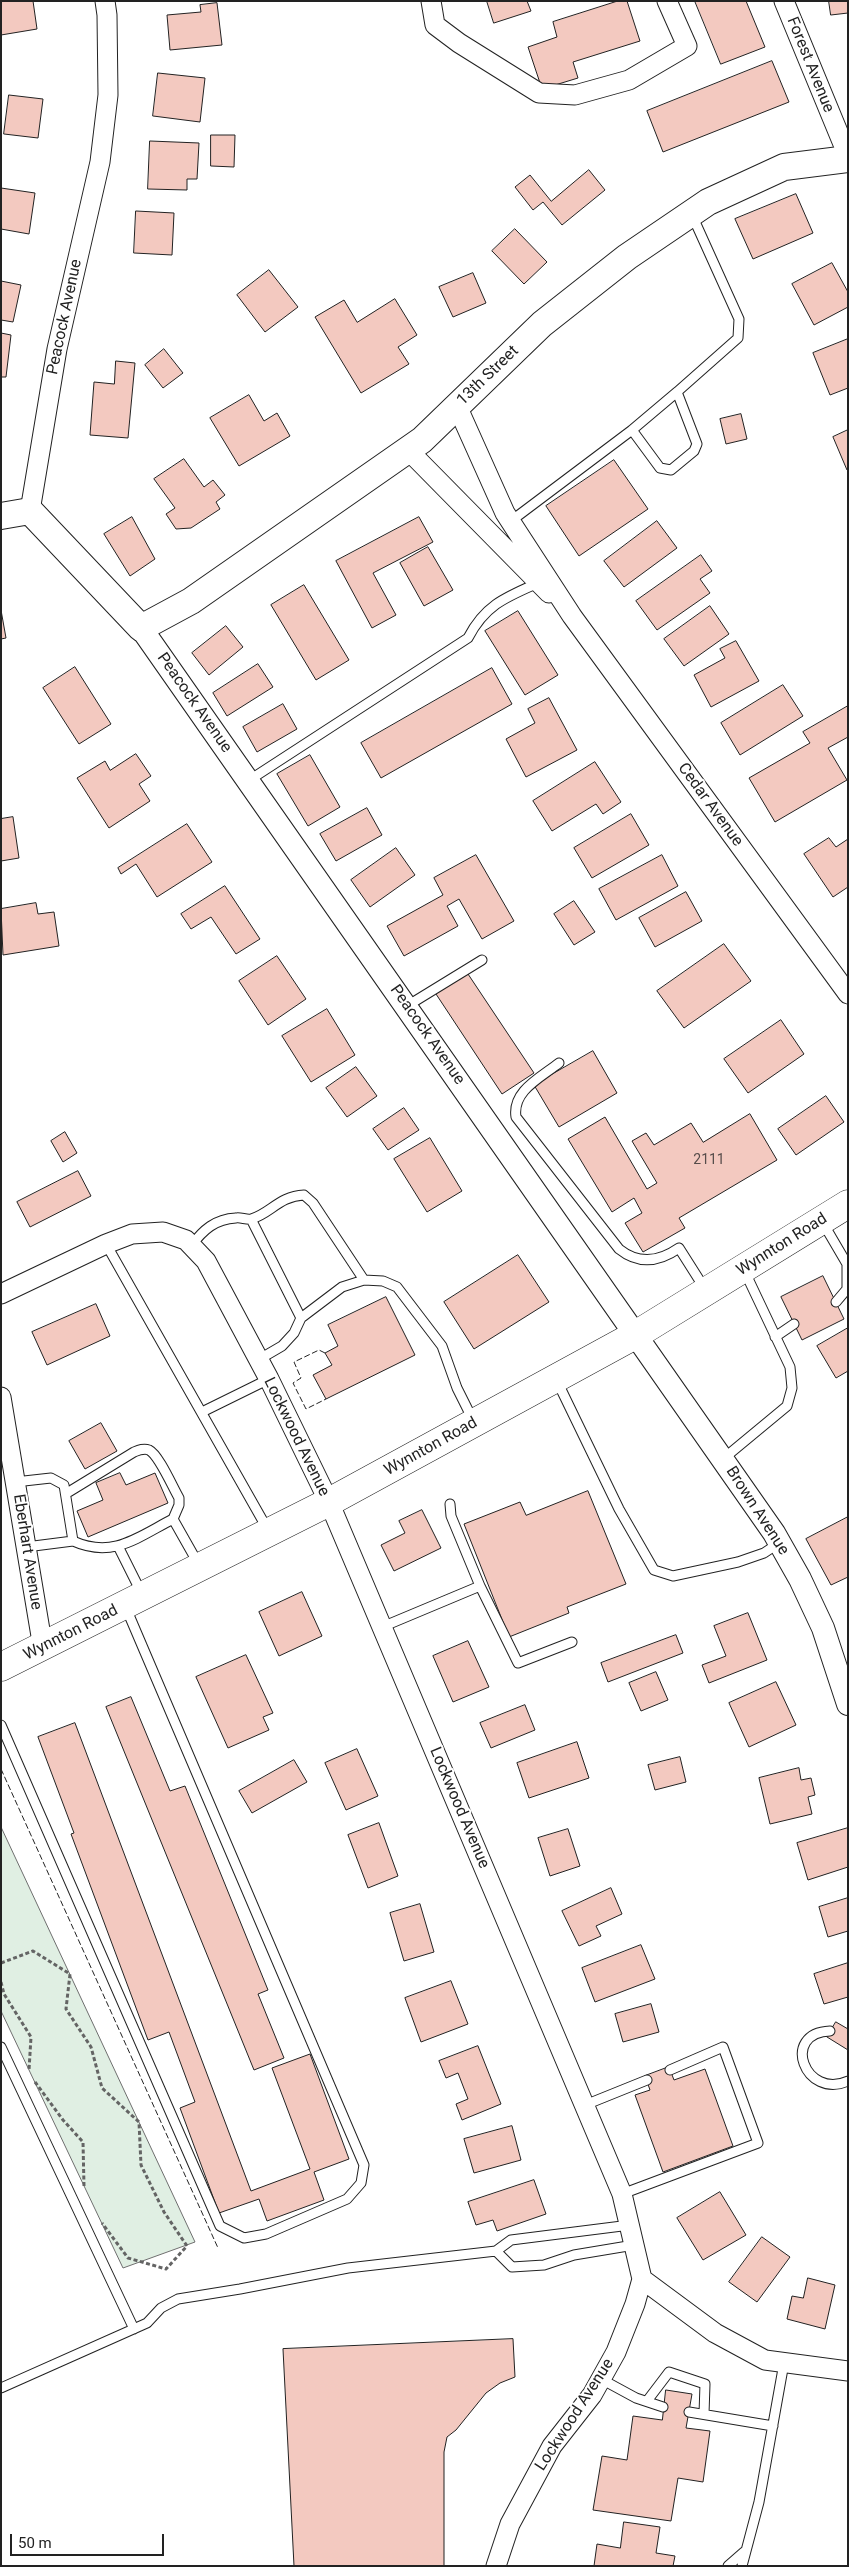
<!DOCTYPE html>
<html>
<head>
<meta charset="utf-8">
<style>
  body { margin:0 }
  #map { position:relative; width:849px; height:2567px; overflow:hidden; background:#fff; font-family:Roboto,sans-serif }
  canvas { display:block }
  .frame { position:absolute; inset:0; border:2px solid #222; pointer-events:none }
  .scale { position:absolute; left:10px; top:2534px; width:154px; height:22px; box-sizing:border-box; border:2px solid #222; border-top:0; padding-left:6px; font-size:15px; line-height:18px; white-space:nowrap; color:#222; -webkit-text-stroke:4px #fff; paint-order:stroke }
</style>
</head>
<body>
<div id="map">
<canvas width="849" height="2567"></canvas>
<div class="frame"></div>
<div class="scale">50 m</div>
</div>
<script>
const ctx = document.querySelector('canvas').getContext('2d');
ctx.lineJoin = 'round';
function fillPath(path, color) {
  ctx.fillStyle = color;
  ctx.fill(path, 'evenodd');
}
function strokePath(path, color, width, dash) {
  ctx.strokeStyle = color;
  ctx.lineWidth = width;
  ctx.lineCap = dash ? 'butt' : 'round';
  ctx.setLineDash(dash || []);
  ctx.stroke(path);
}
function drawText(font, color, halo, rows, align = 'center') {
  ctx.font = font + ' Roboto,sans-serif';
  ctx.lineWidth = 4;
  ctx.setLineDash([]);
  ctx.textBaseline = 'middle';
  ctx.strokeStyle = halo;
  ctx.fillStyle = color;
  for (const [text, x, y, turn = 0] of rows) {
    ctx.save();
    ctx.translate(x, y);
    ctx.rotate((+turn || 0) * Math.PI / 180);
    ctx.textAlign = isNaN(turn) ? turn : align;
    if (halo) ctx.strokeText(text, 0, 0);
    ctx.fillText(text, 0, 0);
    ctx.restore();
  }
}
const green = new Path2D(`
  M1,1827L195,2242L123,2268L1,2011Z`);
const building = new Path2D(`
  M1,1H33L37,29L1,35Z
  M487,1H527L531,11L494,23Z
  M618,1H627L640,41L573,62L578,78L542,89L528,47L557,37L553,22Z
  M695,1H746L765,47L721,64Z
  M829,1H848V13L831,15Z
  M217,3L222,45L170,50L167,15L201,12L200,5Z
  M772,61L789,102L663,152L647,111Z
  M158,73L205,78L200,122L153,116Z
  M9,95L43,99L38,138L4,134Z
  M211,135H235L234,167L211,166Z
  M150,141L199,143L197,179H187V190L148,189Z
  M589,170L605,190L562,225L543,202L533,210L515,187L530,175L551,201Z
  M1,188L35,193L29,234L1,229Z
  M796,194L813,233L753,259L735,219Z
  M136,211L174,213L172,255L134,253Z
  M515,229L547,262L524,284L492,251Z
  M832,263L848,292V307L814,325L792,284Z
  M269,270L298,307L265,332L237,295Z
  M473,273L486,303L453,317L439,287Z
  M1,281L21,285L13,322L1,320Z
  M395,299L417,335L398,347L409,364L361,393L315,317L344,300L357,322Z
  M1,333L11,335L6,377H1Z
  M848,339V388L830,395L813,353Z
  M164,349L183,373L163,388L145,365Z
  M116,361L135,363L128,438L90,435L94,382L114,384Z
  M249,395L264,421L277,413L290,436L239,466L210,418Z
  M741,414L747,439L726,444L720,419Z
  M848,430V470H847L833,437Z
  M184,459L204,487L213,480L225,495L216,502L220,509L191,528L176,529L166,514L175,508L154,479Z
  M614,460L648,509L579,556L546,506Z
  M132,517L155,559L130,576L104,534Z
  M419,517L433,542L373,573L396,615L372,628L336,561Z
  M657,521L677,548L624,587L604,561Z
  M428,547L453,590L424,606L400,563Z
  M701,555L712,571L700,579L710,593L657,630L636,601Z
  M304,585L349,660L316,680L271,605Z
  M710,606L729,634L684,666L664,639Z
  M1,610L6,638L1,639Z
  M518,611L558,675L525,695L485,631Z
  M226,626L243,647L209,675L192,653Z
  M736,641L759,681L711,707L694,675L725,658L720,649Z
  M258,664L273,687L227,716L213,693Z
  M75,667L111,724L79,744L43,688Z
  M492,668L512,704L381,778L361,743Z
  M783,685L803,716L740,755L721,723Z
  M549,698L577,750L526,777L506,739L535,723L528,709Z
  M283,704L297,729L257,752L243,727Z
  M848,706V737L828,748L847,780L775,822L749,778L810,743L803,732Z
  M136,754L151,776L139,784L150,801L109,828L77,778L105,761L110,770Z
  M310,755L340,807L308,826L277,774Z
  M595,762L621,802L603,814L596,804L552,831L533,801Z
  M367,808L382,835L336,861L320,834Z
  M631,814L649,845L592,878L574,848Z
  M13,817L19,858L1,861V819Z
  M187,824L212,862L157,897L136,864L121,874L118,868Z
  M829,838L836,847L848,839V887L833,897L804,854Z
  M396,848L415,875L370,907L351,880Z
  M476,855L514,921L482,939L459,899L447,906L458,926L404,956L387,926L443,895L434,878Z
  M662,855L678,886L616,920L599,889Z
  M225,886L260,939L236,954L211,917L191,929L181,914Z
  M686,892L702,921L655,947L639,918Z
  M574,901L595,932L574,945L554,914Z
  M36,903L38,914L54,912L59,946L3,955L1,909Z
  M724,944L751,981L684,1028L657,991Z
  M277,956L306,999L268,1025L239,981Z
  M468,974L534,1073L502,1094L436,994Z
  M327,1009L355,1055L311,1082L282,1036Z
  M781,1020L804,1054L748,1093L724,1059Z
  M593,1051L617,1093L559,1127L534,1085Z
  M356,1067L377,1096L347,1117L326,1088Z
  M826,1096L844,1122L796,1155L778,1129Z
  M404,1108L419,1130L388,1150L373,1129Z
  M750,1114L777,1160L679,1218L685,1228L643,1252L625,1223L642,1213L634,1198L612,1212L568,1139L605,1117L647,1189L657,1183L632,1141L646,1133L654,1145L691,1123L703,1142Z
  M65,1132L77,1153L63,1162L51,1141Z
  M430,1138L462,1191L427,1212L394,1159Z
  M78,1171L91,1196L30,1227L17,1202Z
  M518,1255L549,1302L474,1349L444,1302Z
  M823,1276L844,1319L802,1340L781,1297Z
  M386,1297L415,1355L326,1399L313,1375L332,1365L325,1353L338,1346L328,1325Z
  M96,1304L110,1336L47,1365L32,1332Z
  M848,1328V1371L836,1378L817,1346Z
  M101,1423L117,1451L85,1469L69,1441Z
  M120,1473L126,1485L155,1473L168,1503L88,1537L77,1511L103,1500L96,1483Z
  M588,1491L626,1584L567,1607L569,1613L509,1637L464,1524L520,1502L526,1515Z
  M422,1510L441,1548L394,1571L381,1545L405,1533L399,1521Z
  M848,1517V1577L831,1585L806,1539Z
  M302,1592L322,1636L279,1656L259,1612Z
  M748,1613L767,1660L709,1683L702,1665L726,1656L714,1626Z
  M676,1635L683,1653L608,1682L601,1663Z
  M468,1641L489,1687L453,1702L433,1656Z
  M246,1655L273,1713L263,1717L269,1730L228,1748L196,1677Z
  M656,1672L668,1700L641,1711L629,1683Z
  M776,1682L796,1725L749,1747L729,1703Z
  M131,1697L170,1791L185,1786L268,1990L258,1994L284,2058L254,2070L106,1707Z
  M525,1705L535,1730L491,1748L480,1723Z
  M75,1723L251,2191L310,2169L272,2068L310,2054L349,2159L314,2172L324,2200L267,2221L259,2199L219,2213L180,2108L195,2102L169,2032L148,2040L71,1834L74,1833L38,1737Z
  M577,1742L589,1778L529,1798L517,1763Z
  M357,1749L378,1796L346,1810L325,1763Z
  M680,1757L686,1782L655,1790L648,1765Z
  M294,1760L307,1782L252,1813L239,1791Z
  M799,1768L801,1780L811,1778L815,1795L808,1797L812,1814L770,1824L759,1778Z
  M379,1823L398,1876L368,1888L348,1835Z
  M848,1828V1867L808,1880L797,1843Z
  M568,1829L580,1866L550,1876L538,1838Z
  M611,1888L622,1914L596,1926L601,1936L579,1946L562,1911Z
  M848,1898V1931L828,1937L819,1907Z
  M420,1904L434,1952L404,1961L390,1913Z
  M641,1945L655,1979L595,2002L582,1968Z
  M848,1963V1997L824,2004L814,1974Z
  M451,1981L468,2024L421,2042L405,1998Z
  M651,2004L659,2032L623,2042L615,2014Z
  M836,2022L848,2029V2050L827,2037Z
  M478,2046L501,2104L462,2120L456,2104L468,2099L458,2073L446,2078L439,2061Z
  M669,2067L674,2080L705,2069L733,2146L663,2172L635,2095L650,2090L645,2076Z
  M512,2126L521,2160L474,2173L464,2139Z
  M534,2180L546,2214L497,2231L493,2220L476,2225L468,2202Z
  M720,2192L746,2235L703,2260L677,2218Z
  M762,2237L790,2257L757,2302L729,2282Z
  M808,2278L835,2285L825,2329L787,2319L792,2296L803,2298Z
  M513,2339L515,2377L500,2383L486,2393L456,2430L447,2437L444,2452V2566H294L283,2349Z
  M666,2390L692,2394L686,2428L710,2431L703,2482L678,2478L671,2521L593,2510L602,2456L627,2460L633,2416L662,2420Z
  M624,2522L660,2527L656,2553L675,2556L673,2566H594L597,2544L620,2548Z`);
const path = new Path2D(`
  M1,1963L33,1951L70,1974L66,2009L91,2047L102,2088L139,2122L141,2165L164,2212L187,2246L166,2269L128,2258L102,2223
  M1,1982L4,1994L31,2037L29,2070
  M35,2082L63,2120L83,2142L84,2186`);
const service = new Path2D(`
  M677,392L738,338L739,319L692,215
  M511,521L632,430L660,468L671,470L694,451L697,444L677,392L632,430
  M248,781L468,638C485,605 506,597 538,583
  M407,1006L482,960
  M559,1063C540,1078 512,1091 516,1117L619,1249C639,1265 659,1262 679,1248L705,1289
  M251,1219L301,1318
  M823,1223L847,1264V1289L836,1302
  M106,1244L268,1530
  M191,1246C203,1230 215,1219 236,1218C240,1217 247,1220 251,1219C270,1214 279,1196 304,1195L313,1203L364,1280
  M775,1337L794,1324
  M258,1360L282,1346L294,1333L301,1318L342,1287L364,1280L383,1281L397,1287L442,1346L457,1388L473,1420
  M557,1381L619,1509L654,1570L673,1576L738,1562L764,1553L779,1543
  M202,1412L269,1379
  M723,1459L787,1406L792,1388L790,1367L744,1270
  M15,1482L51,1478L64,1485L73,1541C113,1559 138,1537 173,1519
  M67,1493L134,1452C139,1450 144,1448 149,1450C159,1455 173,1488 179,1498V1505L173,1519L199,1565
  M450,1504L451,1516L480,1586
  M118,1546L142,1594
  M26,1547L73,1541
  M382,1627L480,1586L518,1663L572,1642
  M1,1725L220,2226L244,2238L266,2234L347,2199L361,2183L364,2165L126,1608
  M830,2031C780,2033 805,2100 848,2081
  M1,2047L134,2329
  M585,2105L647,2080
  M622,2194L758,2143L723,2047L670,2070
  M496,2251L512,2267L544,2265L574,2255L634,2245
  M601,2379L636,2398L663,2407
  M1,2388L147,2323L161,2308L178,2299L240,2289L348,2268L496,2251L511,2240L630,2225
  M647,2401L669,2372L705,2384L704,2414
  M689,2412L773,2426
  M728,2566L744,2552
  M742,2566L759,2502L784,2363`);
const minor = new Path2D(`
  M431,1L435,25L459,43L539,93L575,95L629,80L687,46L667,1
  M784,1L848,156
  M457,406L505,513L572,616L848,994
  M408,450L549,593
  M30,511L57,349L100,162L108,95L107,15L105,1
  M1,1294L106,1244L132,1234L163,1232L186,1240L206,1261L269,1379L329,1502L622,2194L642,2279L635,2304L616,2352L592,2395L552,2446L510,2524L496,2566
  M1,1397L43,1648
  M642,2279L715,2333L765,2360L848,2371`);
const tertiary = new Path2D(`
  M141,628L774,1533L800,1579L823,1628L848,1704`);
const secondary = new Path2D(`
  M1,516L30,511L141,628L191,601L422,440L542,324L627,257L708,202L784,167L848,159`);
const primary = new Path2D(`
  M1,1667L329,1502L637,1334L848,1204`);
const fence = new Path2D(`
  M325,1353L319,1350L294,1362L301,1378L293,1383L306,1409L326,1399
  M1,1769L218,2248`);
const numberNames = [
  ["2111",709,1160]
];
const streetNames = [
  ["Forest Avenue",810,65,68],
  ["Peacock Avenue",65,317,-78],
  ["13th Street",488,376,-44],
  ["Peacock Avenue",194,703,55],
  ["Cedar Avenue",710,805,54],
  ["Peacock Avenue",427,1035,55],
  ["Wynnton Road",782,1245,-32],
  ["Lockwood Avenue",296,1437,64],
  ["Wynnton Road",431,1447,-29],
  ["Brown Avenue",757,1511,57],
  ["Eberhart Avenue",27,1552,81],
  ["Wynnton Road",71,1633,-27],
  ["Lockwood Avenue",459,1808,67],
  ["Lockwood Avenue",575,2415,-57]
];
fillPath(green, '#e0efe3');
strokePath(green, '#6f6f6f', 1);
fillPath(building, '#f3c9c0');
strokePath(building, '#222', 1);
strokePath(service, '#222', 11);
strokePath(minor, '#222', 21);
strokePath(tertiary, '#222', 24);
strokePath(secondary, '#222', 28);
strokePath(primary, '#222', 29);
strokePath(path, '#646464', 3, [4, 2.5]);
strokePath(service, '#fff', 9);
strokePath(minor, '#fff', 19);
strokePath(tertiary, '#fff', 22);
strokePath(secondary, '#fff', 26);
strokePath(primary, '#fff', 28);
strokePath(fence, '#222', 1, [6, 2.5]);
drawText('14px', '#564c4a', null, numberNames);
drawText('16px', '#222', '#fff', streetNames);
</script>
</body>
</html>
